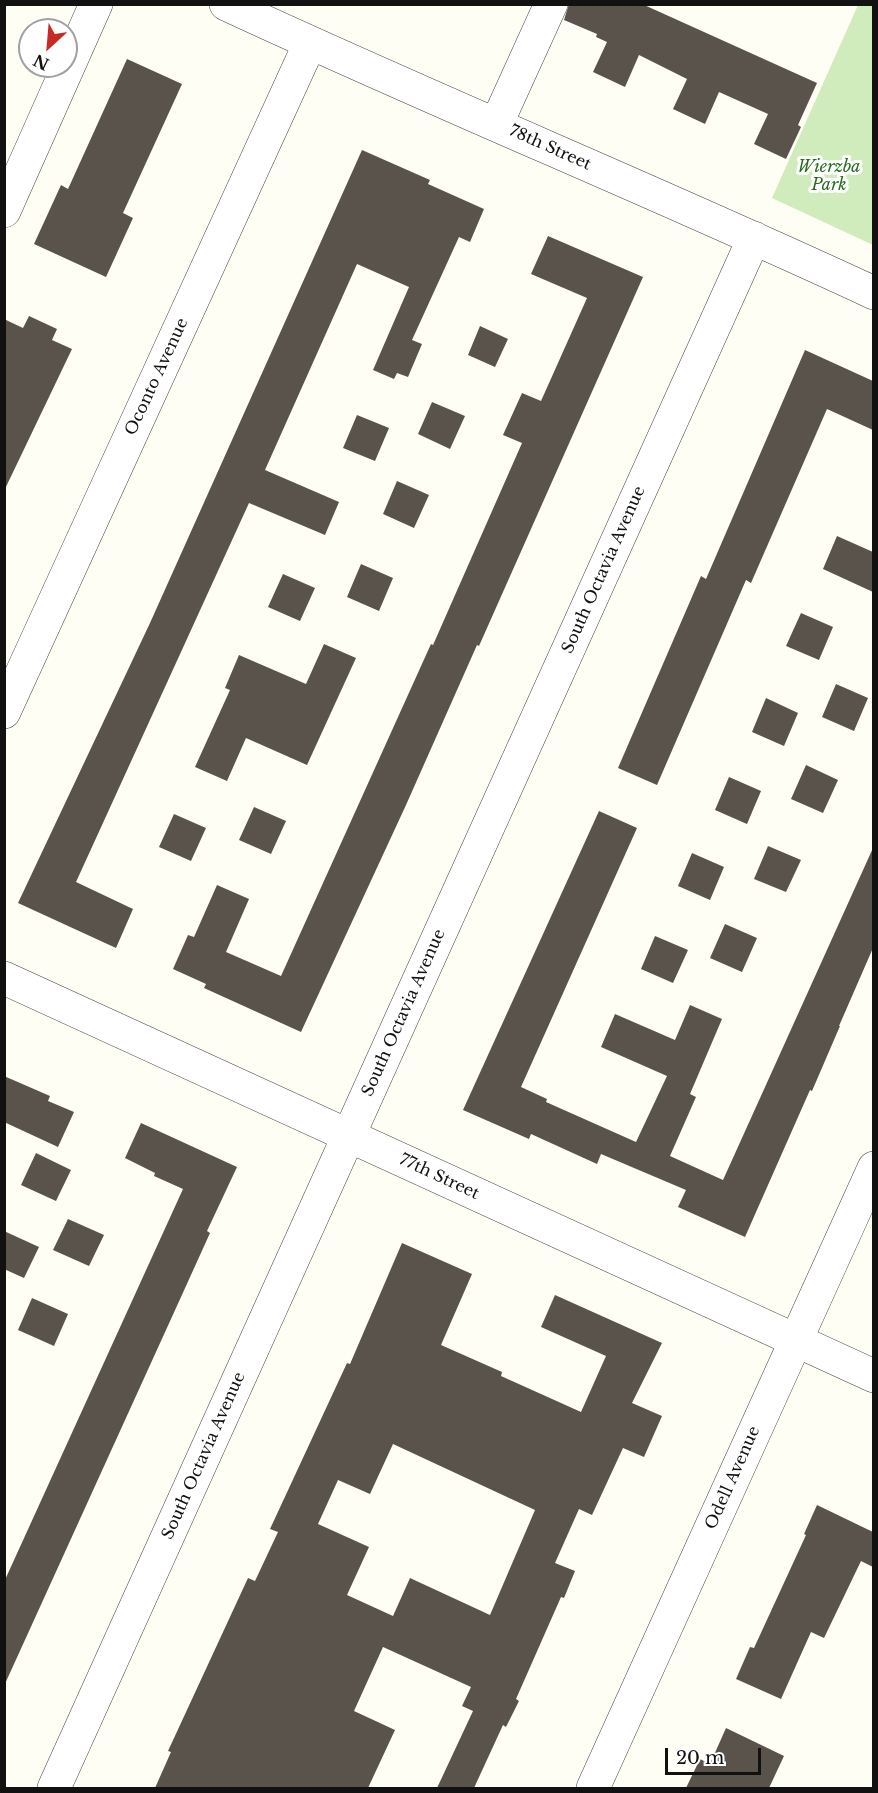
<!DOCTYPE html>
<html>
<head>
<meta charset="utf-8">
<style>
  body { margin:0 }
  #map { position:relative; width:878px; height:1793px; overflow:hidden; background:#fffef4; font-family:"Libre Baskerville",serif }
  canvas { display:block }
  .frame { position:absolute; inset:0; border:6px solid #111; pointer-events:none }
  .north { position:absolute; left:18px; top:18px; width:60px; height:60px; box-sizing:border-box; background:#fff; border:2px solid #a0a0a0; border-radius:50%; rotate:206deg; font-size:16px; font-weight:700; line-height:24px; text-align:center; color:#111 }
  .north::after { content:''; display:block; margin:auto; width:21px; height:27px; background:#c72b23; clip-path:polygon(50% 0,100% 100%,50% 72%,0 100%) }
  .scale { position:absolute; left:665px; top:1748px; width:96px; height:27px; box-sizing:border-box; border:3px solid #111; border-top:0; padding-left:8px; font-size:18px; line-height:21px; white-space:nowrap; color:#111; -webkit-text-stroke:4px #fff; paint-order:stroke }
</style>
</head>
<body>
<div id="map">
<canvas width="878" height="1793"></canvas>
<div class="frame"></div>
<div class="north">N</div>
<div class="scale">20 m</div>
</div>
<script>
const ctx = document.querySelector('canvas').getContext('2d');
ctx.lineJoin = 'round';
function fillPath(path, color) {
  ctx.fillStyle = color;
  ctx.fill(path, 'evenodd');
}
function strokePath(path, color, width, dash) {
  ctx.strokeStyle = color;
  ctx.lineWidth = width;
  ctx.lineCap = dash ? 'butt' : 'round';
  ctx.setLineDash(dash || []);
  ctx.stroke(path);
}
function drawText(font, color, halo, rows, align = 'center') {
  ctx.font = font + ' "Libre Baskerville",serif';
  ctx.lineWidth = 6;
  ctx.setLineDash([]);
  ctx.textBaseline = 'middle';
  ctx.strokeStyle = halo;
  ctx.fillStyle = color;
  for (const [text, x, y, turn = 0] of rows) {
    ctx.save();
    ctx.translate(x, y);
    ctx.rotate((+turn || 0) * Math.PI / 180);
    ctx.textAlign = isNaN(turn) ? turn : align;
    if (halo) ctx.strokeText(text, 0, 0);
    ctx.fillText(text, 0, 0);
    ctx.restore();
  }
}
const green = new Path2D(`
  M858,5H873V245L772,198Z`);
const building = new Path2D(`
  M569,4H642L817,83L798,125L801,127L786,159L754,144L768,114L719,92L705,124L673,109L687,79L639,55L625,87L593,72L607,42L596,37L597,34L564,20Z
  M127,59L182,84L123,213L133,218L106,277L34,244L61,185L68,189Z
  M362,150L430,180L428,184L484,209L470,242L459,237L412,340L422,344L408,377L397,373L394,379L373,370L409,287L357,264L265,470L339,502L325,535L249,503L76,882L133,909L116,948L18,903L150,623Z
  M548,236L643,277L479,646L477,645L406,805L301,1032L204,988L206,984L173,969L188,935L194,937L217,885L249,899L226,952L281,976L431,644L433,645L522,443L503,435L522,393L541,401L587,298L531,274Z
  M29,316L57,329L52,340L72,349L4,491V319L23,328Z
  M480,326L508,339L495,367L468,355Z
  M805,350L873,381V430L827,409L751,583L746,580L657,785L618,768L701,576L706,579Z
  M432,402L465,416L450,449L418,434Z
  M357,415L389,428L375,461L343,448Z
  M397,481L429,495L414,528L383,514Z
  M837,536L873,552V592L823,569Z
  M361,564L393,578L379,611L347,597Z
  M283,574L315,588L300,621L268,607Z
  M801,613L833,627L819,660L786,646Z
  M324,644L356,658L307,765L246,738L227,781L195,767L230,690L225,688L239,655L306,684Z
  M836,684L868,698L854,731L822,717Z
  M766,698L798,713L784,746L752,732Z
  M806,765L838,780L823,813L791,799Z
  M729,777L761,791L747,824L715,810Z
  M254,807L286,821L271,854L239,840Z
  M599,811L637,828L521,1087L547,1099L546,1102L636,1142L667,1076L601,1047L615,1014L675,1040L690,1005L722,1019L690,1094L696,1097L670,1156L723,1180L873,848V948L839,1026H840L812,1091L810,1090L745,1237L678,1207L686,1190L601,1154L597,1164L531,1134L529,1139L463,1110Z
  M174,814L206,828L191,861L159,847Z
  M768,846L801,860L786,892L754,879Z
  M692,853L724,867L710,900L678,886Z
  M725,924L757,938L742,972L710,958Z
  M655,936L688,950L673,983L641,969Z
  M4,1076L50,1096L48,1101L74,1112L58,1147L4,1122Z
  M141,1123L237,1167L207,1231L210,1233L181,1297L4,1686V1582L183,1189L154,1176L155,1173L125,1158Z
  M36,1153L71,1170L56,1201L21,1185Z
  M68,1219L104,1235L89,1266L53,1250Z
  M4,1231L39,1247L24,1278L4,1269Z
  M402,1243L472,1274L441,1345L502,1372L501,1376L581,1412L606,1356L541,1327L555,1295L662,1343L632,1403L662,1416L644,1457L623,1448L592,1515L579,1509L555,1563L575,1571L564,1598L561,1597L516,1699L519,1701L506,1727L503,1725L474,1788H437L473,1711L462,1706L471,1687L383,1647L354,1711L395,1730L368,1788H155L171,1752L168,1751L248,1578L255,1581L278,1532L270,1529L347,1363L350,1364ZM393,1444L535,1510L490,1615L410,1578L393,1616L347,1595L369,1547L318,1524L338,1480L370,1494Z
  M32,1298L68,1314L54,1346L18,1330Z
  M817,1505L873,1532V1567L861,1561L824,1638L811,1632L781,1699L736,1679L750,1647L754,1648L806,1535L804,1534Z
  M726,1728L784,1756L769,1788H686L700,1759L710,1764Z`);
const minor = new Path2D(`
  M226,4C441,104 659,193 874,293
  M496,125L551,4
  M4,211L96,4
  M4,712L310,43
  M4,978L874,1376
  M54,1788L754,238
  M593,1788L874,1168`);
const streetNames = [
  ["78th Street",550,148,24],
  ["Oconto Avenue",157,377,-65],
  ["South Octavia Avenue",604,570,-66],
  ["South Octavia Avenue",404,1013,-66],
  ["77th Street",439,1177,25],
  ["South Octavia Avenue",204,1456,-66],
  ["Odell Avenue",733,1478,-66]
];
const parkNames = [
  ["Wierzba",829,167],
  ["Park",829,185]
];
fillPath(green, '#d0ecbc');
fillPath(building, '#5a534c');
strokePath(minor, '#444', 34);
strokePath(minor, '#fff', 33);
drawText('16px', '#111', '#fff', streetNames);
drawText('italic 16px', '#266c1d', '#fff', parkNames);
</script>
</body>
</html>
